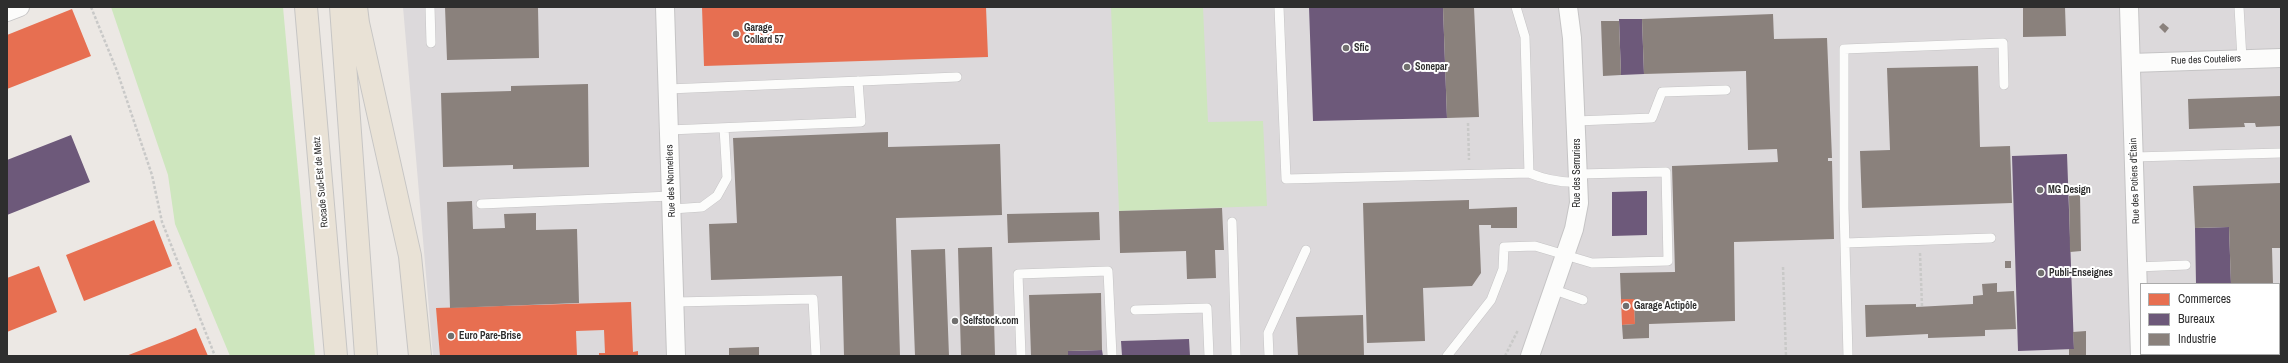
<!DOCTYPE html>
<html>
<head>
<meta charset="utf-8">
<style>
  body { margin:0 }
  #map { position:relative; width:2288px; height:363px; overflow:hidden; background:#ece8e4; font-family:"Archivo Narrow",sans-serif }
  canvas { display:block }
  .frame { position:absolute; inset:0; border:8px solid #2e2e2e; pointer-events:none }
  .legend { position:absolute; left:2140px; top:283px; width:140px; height:72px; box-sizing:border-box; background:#fff; border:1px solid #ababab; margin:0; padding:5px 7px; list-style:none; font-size:12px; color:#2e2e2e }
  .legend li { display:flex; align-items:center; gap:8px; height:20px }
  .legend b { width:20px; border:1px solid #ababab }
</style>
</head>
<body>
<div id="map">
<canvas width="2288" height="363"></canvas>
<div class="frame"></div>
<ul class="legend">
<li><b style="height:11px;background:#e76f51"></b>Commerces</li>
<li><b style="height:11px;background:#6d597a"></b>Bureaux</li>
<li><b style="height:11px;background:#8a817c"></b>Industrie</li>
</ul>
</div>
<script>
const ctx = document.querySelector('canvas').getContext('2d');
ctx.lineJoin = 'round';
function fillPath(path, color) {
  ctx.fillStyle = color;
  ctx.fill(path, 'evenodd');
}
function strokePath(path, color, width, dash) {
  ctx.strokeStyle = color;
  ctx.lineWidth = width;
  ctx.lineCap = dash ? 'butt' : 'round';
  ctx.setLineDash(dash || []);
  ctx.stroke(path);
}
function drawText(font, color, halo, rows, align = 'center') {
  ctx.font = font + ' "Archivo Narrow",sans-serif';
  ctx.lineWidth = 4;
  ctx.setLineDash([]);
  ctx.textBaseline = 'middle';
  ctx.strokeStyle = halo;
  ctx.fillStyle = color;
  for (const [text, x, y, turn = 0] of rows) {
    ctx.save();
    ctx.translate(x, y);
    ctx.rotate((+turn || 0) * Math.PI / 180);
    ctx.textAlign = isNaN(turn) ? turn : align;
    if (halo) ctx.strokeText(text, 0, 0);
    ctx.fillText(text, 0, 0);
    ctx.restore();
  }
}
const industrial = new Path2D(`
  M403,7H2281V356H433ZM2141,284H2279V354H2141Z`);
const green = new Path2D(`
  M111,7H283L315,356H230L175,224L168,175Z
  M1111,7H1203L1208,122L1263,121L1267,206L1119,211Z`);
const shops = new Path2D(`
  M702,7H986L988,57L704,66Z
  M72,9L91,56L7,89V35Z
  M154,220L172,266L84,301L66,255Z
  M39,266L57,312L7,332V278Z
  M1621,299H1634L1635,324L1622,325Z
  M631,302L633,352L638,351V356H599V353H605L604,330L576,331L577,356H440L436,308Z
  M196,328L208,356H126L175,337Z`);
const offices = new Path2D(`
  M1309,7H1443L1447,118L1313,121Z
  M1619,19H1642L1644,74L1621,75Z
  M71,135L90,182L7,215V160Z
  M2067,154L2074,349L2018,351L2012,156Z
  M1647,191V235L1612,236V192Z
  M2229,227L2231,284H2196L2195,228Z
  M1189,339L1190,356H1122L1121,341Z
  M1102,350L1103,356H1068V351Z`);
const industry = new Path2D(`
  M445,7H538L539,58L447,60Z
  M1443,7H1474L1479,117L1447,118Z
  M2065,7L2066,36L2023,37V8Z
  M1773,14L1774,39L1827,38L1832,158H1828V161H1832L1834,239L1734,242L1735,321L1649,324V338L1623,339L1622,325L1635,324L1634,299H1621L1620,273L1675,272L1672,166L1778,162L1777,149L1748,150L1746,71L1644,74L1642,19Z
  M1601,21H1619L1621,75L1603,76Z
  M2163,23L2169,28L2165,33L2159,27Z
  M1978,66L1980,147L2010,146L2012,203L1862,208L1860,151L1890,150L1887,68Z
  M588,84L589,167L513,169V165L443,167L441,93L511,91V86Z
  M2281,96V126L2256,127L2255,123H2244L2245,127L2189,129L2188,99Z
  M888,132V147L1000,144L1002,215L896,218L900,356H844L842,276L711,280L709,224L737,223L733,138Z
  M2281,183V248H2272L2273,284H2231L2229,227L2195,228L2193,186Z
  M2080,195L2081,251L2070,252L2069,196Z
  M1469,200V209L1517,207V228H1491V225H1479L1481,273L1472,286L1423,288L1425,341L1367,343L1363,203Z
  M472,201L473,229L505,228L504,214L536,213V230L577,229L579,303L450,308L447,202Z
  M1222,208L1224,250H1215L1216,278L1187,279L1186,251L1120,253L1119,211Z
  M1099,212L1100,240L1008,243L1007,214Z
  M992,247L995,356H961L958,248Z
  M945,249L949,356H915L911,250Z
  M2005,261H2011V268H2005Z
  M1997,283V292L2014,291L2016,329L1985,330V336L1928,338V334L1866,337L1865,305L1916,304V307L1973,304V296L1983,295L1982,284Z
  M1101,293L1102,350L1068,351V356H1031L1029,295Z
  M1363,315L1364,356H1298L1296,317Z
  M2086,331V356H2069V349H2074L2073,332Z
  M759,347V356H729V348Z`);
const path = new Path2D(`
  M91,7L117,71L152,175L162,222L215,356
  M1468,123L1469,160
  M1920,253L1922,306
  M1783,267L1786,356
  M1505,356L1518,330`);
const service = new Path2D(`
  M430,7L431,43
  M1279,7L1286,179L1529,173L1525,37L1516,7
  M2239,7L2242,59
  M668,89L957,77
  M1576,121L1652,118L1662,92L1726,90
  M669,130L861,122L858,81
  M2134,157L2281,153
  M1529,173C1546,180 1560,183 1579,182
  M481,204L671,196
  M672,209L702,207L717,196L727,178L724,128
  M1232,222L1236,356
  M1845,243L1991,238
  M2137,267L2186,265
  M1552,289L1583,300
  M675,302L813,299L816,356
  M1135,310L1207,308L1209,356
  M1021,356L1018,274L1108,271L1112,356
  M1269,356L1268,333L1306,250
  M1447,356L1491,300L1503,269L1504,247L1535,246L1592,263L1668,261L1666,172L1579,174
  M1848,356L1844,208V49L2003,43L2004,85`);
const minor = new Path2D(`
  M665,7L676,356
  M2129,7L2140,356
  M7,12L20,7
  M2131,63L2281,58
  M1530,356L1574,229L1579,203L1572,38L1568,7`);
const trunk = new Path2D(`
  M306,7L336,356
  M341,7L366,356
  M356,7L358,23L410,256L420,356`);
const markers = [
  [736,34,4,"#706f6e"],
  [1346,48,4,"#706f6e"],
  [1407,67,4,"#706f6e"],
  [2040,190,4,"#706f6e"],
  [2041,273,4,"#706f6e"],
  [1626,306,4,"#706f6e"],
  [955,321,4,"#706f6e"],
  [451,336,4,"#706f6e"]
];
const poiNames = [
  ["Garage",744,28],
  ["Collard 57",744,40],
  ["Sfic",1354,48],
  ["Sonepar",1415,67],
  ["MG Design",2048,190],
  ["Publi-Enseignes",2049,273],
  ["Garage Actipôle",1634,306],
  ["Selfstock.com",963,321],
  ["Euro Pare-Brise",459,336]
];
const streetNames = [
  ["Rue des Couteliers",2206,60,-2],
  ["Rue des Serruriers",1577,173,-90],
  ["Rue des Nonnetiers",671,181,-92],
  ["Rue des Potiers d'Étain",2135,181,-92],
  ["Rocade Sud-Est de Metz",321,182,-95]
];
fillPath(industrial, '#dcd9db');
fillPath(green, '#cee6be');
fillPath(shops, '#e76f51');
fillPath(offices, '#6d597a');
fillPath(industry, '#8a817c');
strokePath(service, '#c5c4c5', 10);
strokePath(minor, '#c5c4c5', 20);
strokePath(trunk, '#c6c5c4', 24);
strokePath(path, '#c9c9c8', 2.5, [3, 2]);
strokePath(service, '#fcfcfb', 9);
strokePath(minor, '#fcfcfb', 18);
strokePath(trunk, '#e9e2d6', 22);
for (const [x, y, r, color] of markers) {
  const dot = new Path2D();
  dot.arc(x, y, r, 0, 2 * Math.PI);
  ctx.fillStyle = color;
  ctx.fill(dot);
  strokePath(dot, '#fff', 1.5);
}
drawText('bold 10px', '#2e2e2e', '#fff', poiNames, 'left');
drawText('10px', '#2e2e2e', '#fff', streetNames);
</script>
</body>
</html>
